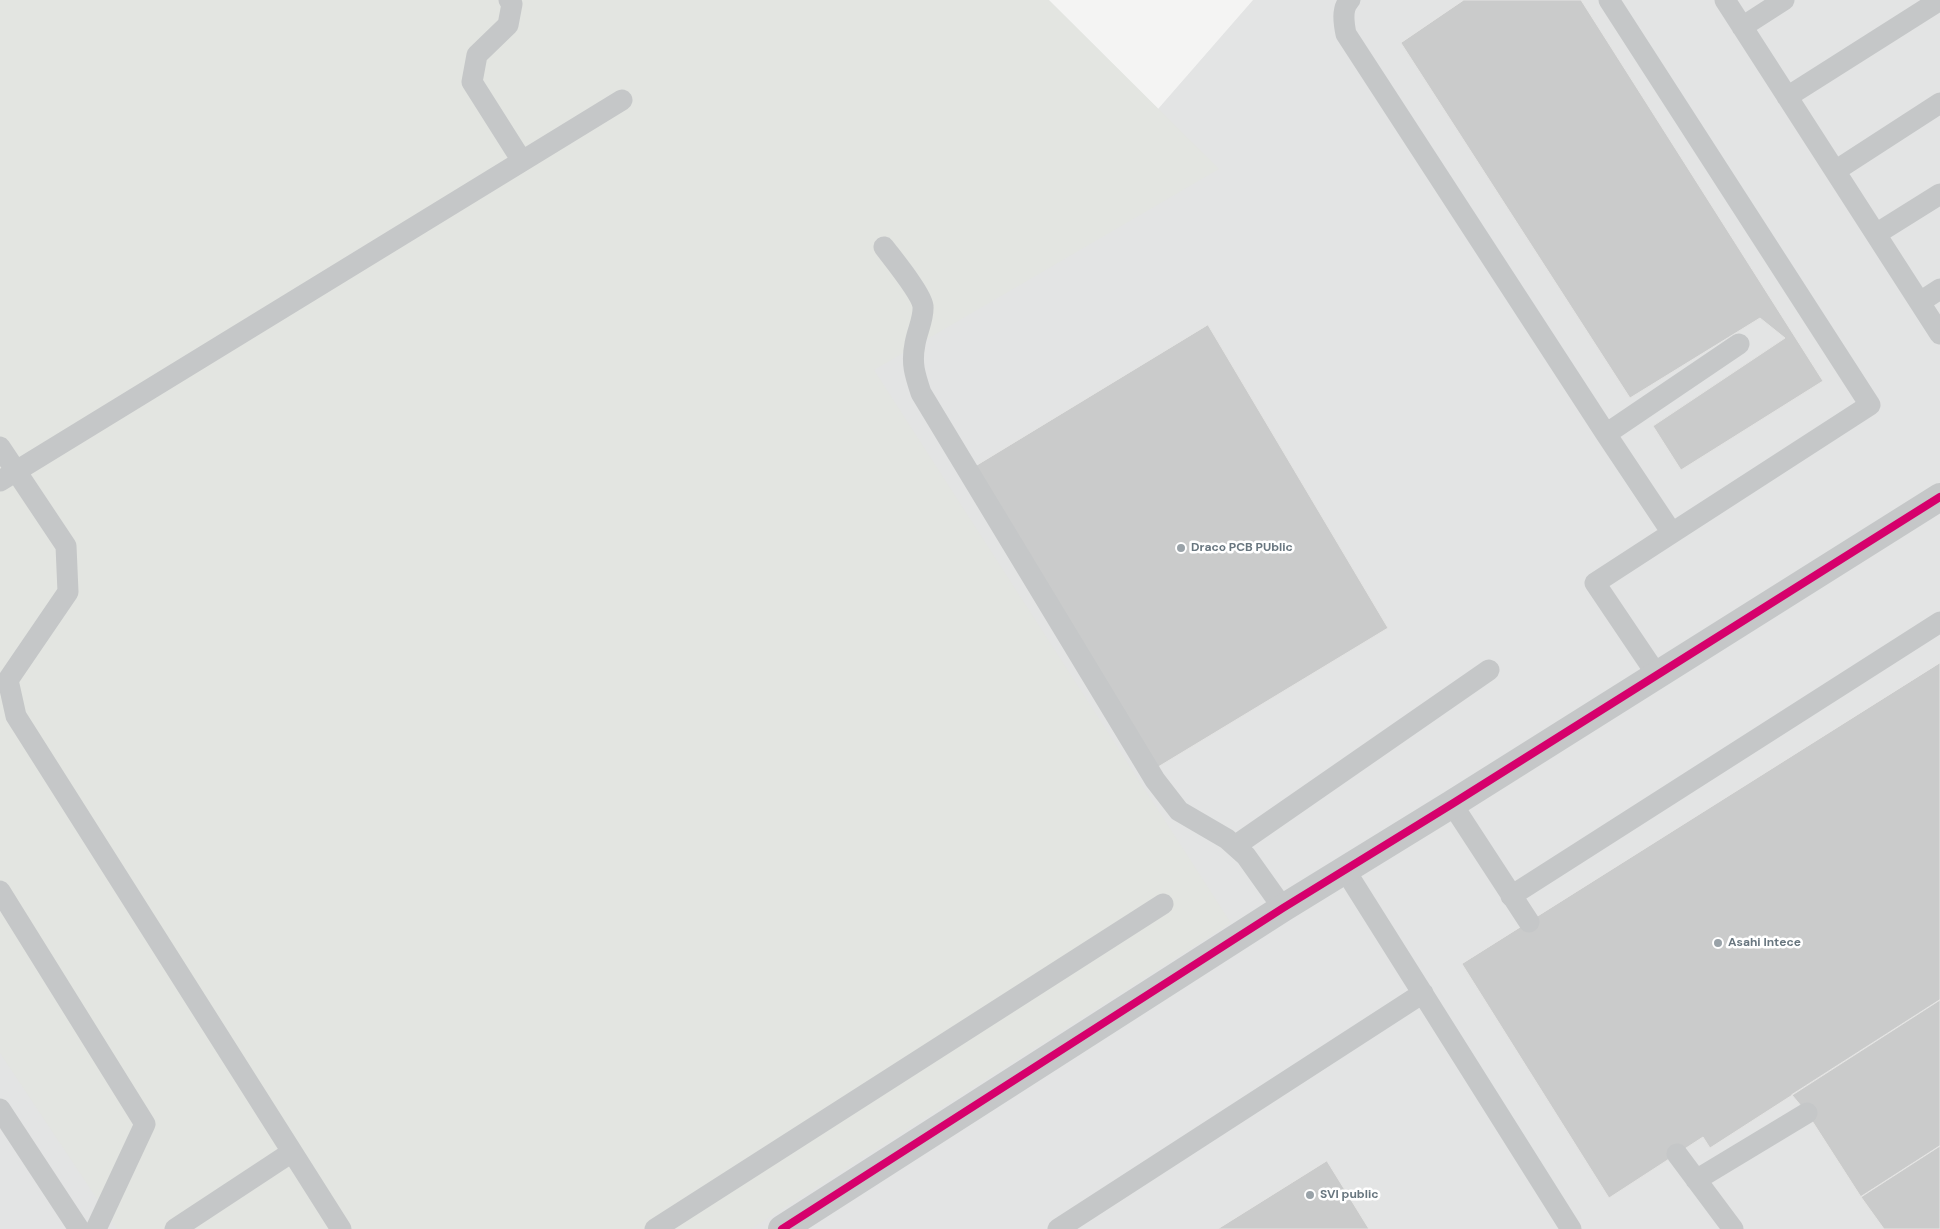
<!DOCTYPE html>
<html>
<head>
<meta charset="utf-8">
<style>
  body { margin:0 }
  canvas { display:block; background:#f4f4f3 }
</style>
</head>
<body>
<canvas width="1940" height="1229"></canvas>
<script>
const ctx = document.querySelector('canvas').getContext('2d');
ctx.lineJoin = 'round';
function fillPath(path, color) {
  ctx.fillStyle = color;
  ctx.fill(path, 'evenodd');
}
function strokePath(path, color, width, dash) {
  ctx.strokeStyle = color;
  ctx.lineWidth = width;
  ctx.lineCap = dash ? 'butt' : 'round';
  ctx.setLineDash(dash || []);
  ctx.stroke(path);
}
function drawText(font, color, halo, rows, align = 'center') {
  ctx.font = font + ' "DM Sans",sans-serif';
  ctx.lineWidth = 5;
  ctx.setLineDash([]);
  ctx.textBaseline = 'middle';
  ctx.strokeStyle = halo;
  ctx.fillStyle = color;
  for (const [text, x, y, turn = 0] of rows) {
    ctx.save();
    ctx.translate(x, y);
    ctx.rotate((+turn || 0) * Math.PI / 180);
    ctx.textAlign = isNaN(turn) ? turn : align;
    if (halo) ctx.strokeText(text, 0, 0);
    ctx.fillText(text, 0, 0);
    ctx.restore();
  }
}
const built = new Path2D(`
  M0,0L1158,109L1253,0H1940V1229H0Z`);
const green = new Path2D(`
  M0,0H1049L1219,169L874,370L1231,923L751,1229H117L0,1053Z`);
const building = new Path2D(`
  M1464,0H1581L1823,381L1681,470L1653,426L1785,338L1760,318L1630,398L1401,43Z
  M1208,325L1388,628L1158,767L971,469Z
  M1940,663V1000L1710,1148L1703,1137L1609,1198L1462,964Z
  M1940,1000V1146L1861,1197L1807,1113L1792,1095Z
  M1940,1146V1229H1884L1861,1197Z
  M1327,1161L1369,1229H1218Z`);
const service = new Path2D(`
  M509,0L512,4L508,25L477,55L472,82L522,161
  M1350,0C1341,8 1344,24 1346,34L1606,434L1672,533L1870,405L1609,0
  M1725,0L1940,334
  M1742,27L1784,0
  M1787,97L1940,0
  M1835,171L1940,103
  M1876,234L1940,194
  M884,247C893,259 921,293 923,306C924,319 917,331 915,344C911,363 915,375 921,393L1155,780L1179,811L1227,839L1246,856L1283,908
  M1920,302L1940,289
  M1606,434L1739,344
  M0,447L66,546L68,592L8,680L16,716L341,1229
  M0,481L622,100
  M1657,675L1595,583L1672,533
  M1452,804L1529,922
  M1235,846L1489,670
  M1345,870L1571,1229
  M0,891L145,1124L96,1229
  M1511,896L1940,622
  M0,1109L79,1229
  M1677,1154L1733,1229
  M1696,1180L1807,1113
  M175,1229L292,1152
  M655,1229L1163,904
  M1058,1229L1423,993`);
const minor = new Path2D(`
  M782,1229L1283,908L1452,804L1940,497`);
const cycleway = new Path2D(`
  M782,1229L1283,908L1452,804L1940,497`);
const markers = [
  [1181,548,5,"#99a2a8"],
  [1718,943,5,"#99a2a8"],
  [1310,1195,5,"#99a2a8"]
];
const poiNames = [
  ["Draco PCB PUblic",1191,548],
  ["Asahi Intece",1728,943],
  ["SVI public",1320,1195]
];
fillPath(built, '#e3e4e4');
fillPath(green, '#e3e5e1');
fillPath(building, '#cacbcb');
strokePath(building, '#e4e4e3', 1);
strokePath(service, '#c5c7c8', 21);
strokePath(minor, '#c5c7c8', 28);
strokePath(cycleway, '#d6006c', 8);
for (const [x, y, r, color] of markers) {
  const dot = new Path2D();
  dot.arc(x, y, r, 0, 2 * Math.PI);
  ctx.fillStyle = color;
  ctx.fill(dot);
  strokePath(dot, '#fff', 2);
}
drawText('bold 12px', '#68767f', '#fff', poiNames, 'left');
</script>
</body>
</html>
